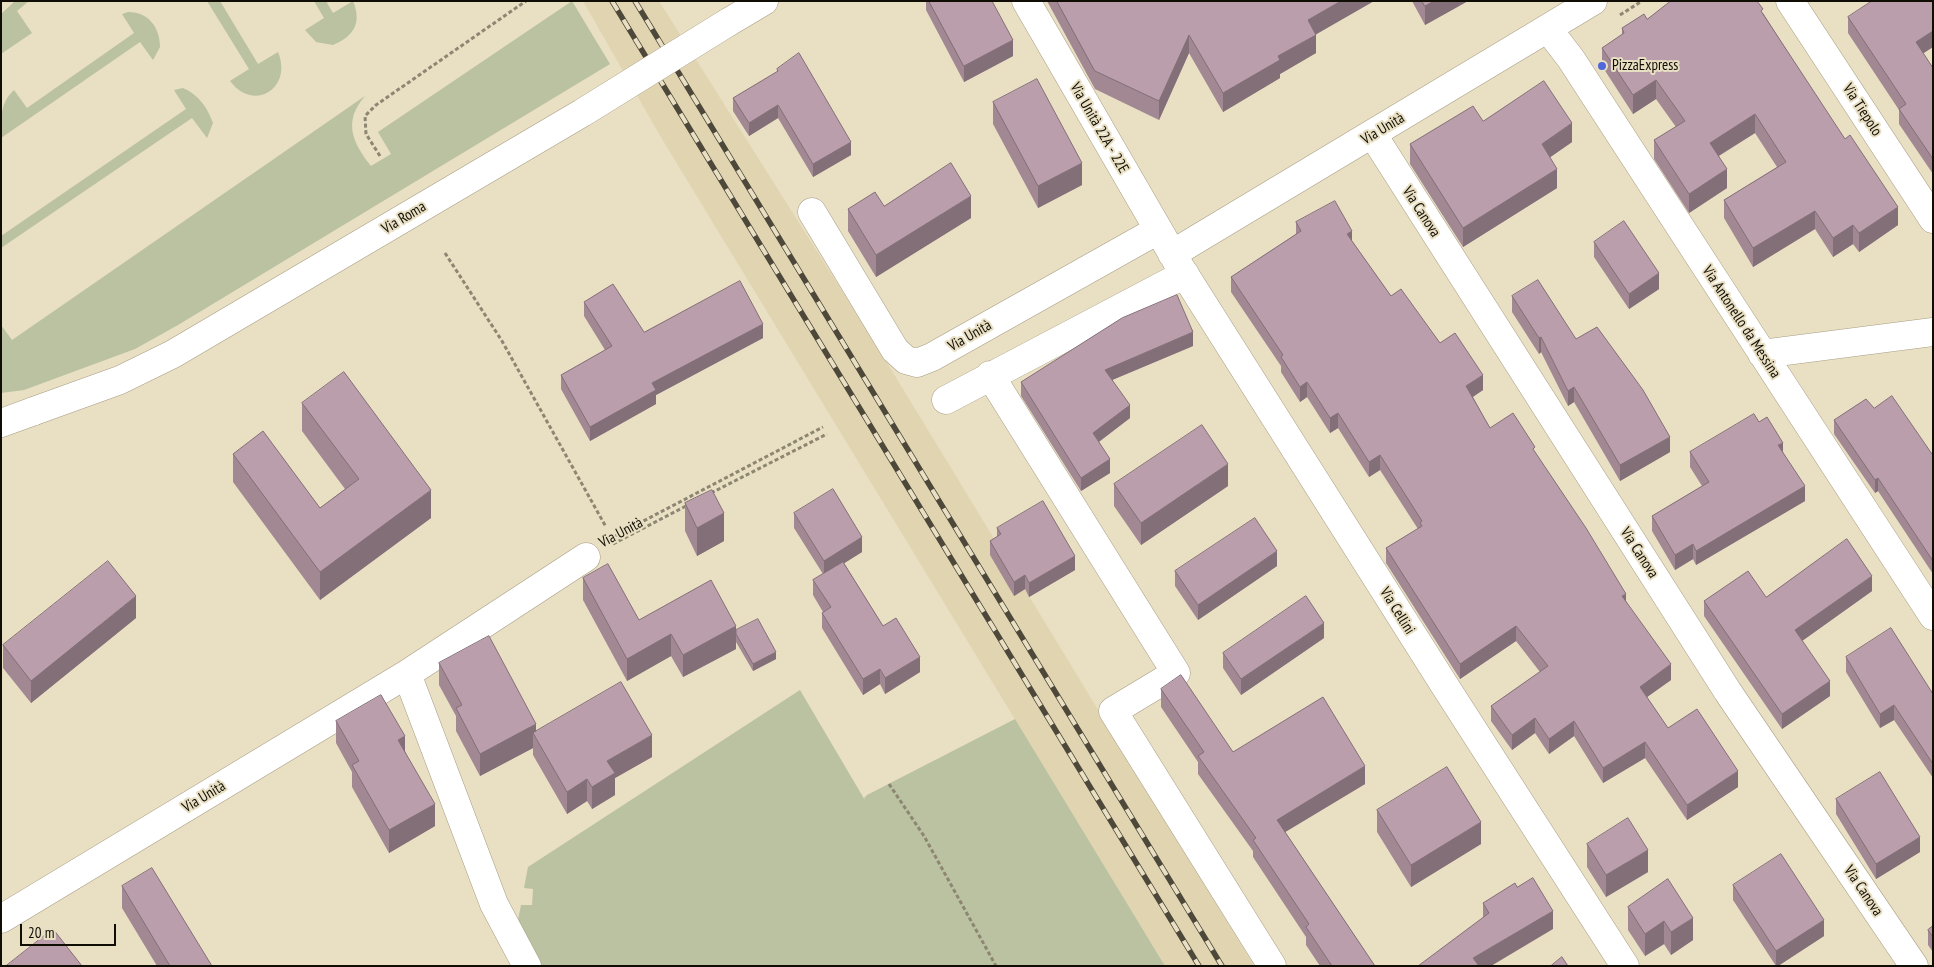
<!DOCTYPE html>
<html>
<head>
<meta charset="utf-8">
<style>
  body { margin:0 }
  #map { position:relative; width:1934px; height:967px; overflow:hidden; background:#e9dfc3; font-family:"PT Sans Narrow",sans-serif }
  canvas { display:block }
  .frame { position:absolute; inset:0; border:2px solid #100d05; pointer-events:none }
  .scale { position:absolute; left:20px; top:924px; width:96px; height:22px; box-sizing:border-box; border:2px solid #100d05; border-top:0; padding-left:6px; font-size:15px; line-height:18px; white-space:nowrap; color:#100d05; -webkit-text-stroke:4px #e9dfc3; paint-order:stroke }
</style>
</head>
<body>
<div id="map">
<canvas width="1934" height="967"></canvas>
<div class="frame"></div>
<div class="scale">20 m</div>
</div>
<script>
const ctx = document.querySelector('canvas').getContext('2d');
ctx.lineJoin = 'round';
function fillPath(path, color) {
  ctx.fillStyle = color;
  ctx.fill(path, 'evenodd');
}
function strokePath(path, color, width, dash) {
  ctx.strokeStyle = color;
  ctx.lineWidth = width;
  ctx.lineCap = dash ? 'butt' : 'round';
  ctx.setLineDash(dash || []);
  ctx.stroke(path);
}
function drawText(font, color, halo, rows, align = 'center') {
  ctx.font = font + ' "PT Sans Narrow",sans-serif';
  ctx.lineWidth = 4;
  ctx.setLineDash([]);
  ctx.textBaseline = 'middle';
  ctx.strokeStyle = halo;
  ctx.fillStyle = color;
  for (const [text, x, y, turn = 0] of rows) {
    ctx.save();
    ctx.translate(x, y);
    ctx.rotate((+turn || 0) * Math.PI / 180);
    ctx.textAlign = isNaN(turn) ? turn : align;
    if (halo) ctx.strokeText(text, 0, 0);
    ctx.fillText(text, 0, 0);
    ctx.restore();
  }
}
const built = new Path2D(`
  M583,1H659L878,348L1254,966H1165L662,139Z`);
const green = new Path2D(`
  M15,1H29L17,11L32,33L1,54V14Z
  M207,1H220L258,64L278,52C293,88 254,113 230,81L249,69Z
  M314,1H326L333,13L353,1C362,23 354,36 333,45L316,42L305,30L324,18Z
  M572,1L610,64L178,325L135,349L24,390L1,393V325L12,340L365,96C343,121 352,142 371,166L391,154L378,132Z
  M128,12C149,12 160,28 160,47L153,60L140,42L1,138C1,117 0,103 14,90L27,108L134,33L122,14Z
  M183,88C199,95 207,107 213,123L207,138L192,118L1,248V236L186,109L174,90Z
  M800,690L866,802L864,798L867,795L1015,719L1165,966H540L517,925L521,905H532L533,889L524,888L528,867Z`);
const path = new Path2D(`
  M1620,15L1642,1
  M380,156L366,134L365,116L376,105L526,1
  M445,253L502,341L606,527
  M711,493L827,434
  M609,539L823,427
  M613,544L688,505
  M889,784L924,836L996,966`);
const minor = new Path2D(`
  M1026,1L1180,267L1445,686L1625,966
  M1790,1L1933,219
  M727,23L764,1
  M1548,29L1571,59L1933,616
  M1373,135L1728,692L1914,966
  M812,212L895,350L906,360L917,363L932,357L1158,230
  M1172,254L1593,1
  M1762,354L1933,332
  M990,375L1176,673L1113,711L1272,966
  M946,400L1185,274
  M1,423L34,411
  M407,674L494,904L527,966
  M1,919L407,674L586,557`);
const rail = new Path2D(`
  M612,1L1199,966
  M635,1L1222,966`);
const minorBridge = new Path2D(`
  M34,411L120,380L173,354L582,113L727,23`);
const wall = new Path2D(`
  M926,1H992L1013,56L964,82L926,10Z
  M1047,1H1374L1316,34V53L1280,74V78L1223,112L1189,53L1159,120L1095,89Z
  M1412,1H1468L1425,25Z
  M1933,1V47L1923,53L1933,68V174L1899,124V110L1848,33V17Z
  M1763,13L1898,225L1859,252L1853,244L1833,257L1815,229L1753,267L1724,218V200L1777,167L1755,133L1719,156L1727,188L1689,213L1654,159V140L1676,127L1656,99L1633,114L1602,66V48L1622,35V28L1647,19Z
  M777,69L851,155L813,177L778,118L749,136L733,111V98L777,72Z
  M993,102L1082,185L1038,208L993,124Z
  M1483,121L1572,142L1550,157L1557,188L1463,247L1410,164V144Z
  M884,206L971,218L876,277L848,231V209Z
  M1296,222L1352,241L1391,296L1440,343L1483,390L1473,397L1490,428L1535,452L1626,601L1671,680L1647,697L1668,728L1738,787L1687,820L1645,758L1603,783L1574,736L1549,754L1535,733L1512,750L1491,721V706L1540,672L1516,641L1460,679L1386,563V548L1418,529L1380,470L1369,477L1338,428L1330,433L1307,397L1300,402L1281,372V366L1231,292V277L1296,234Z
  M1594,242L1659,289L1629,309L1594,257Z
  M1512,296L1576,339L1670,452L1620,481L1574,402L1568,406L1541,352L1539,354L1512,312Z
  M584,302L644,332L763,338L656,395V404L590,441L561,389V375L605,350L584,316Z
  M1193,346L1112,380L1130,418L1099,442L1110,473L1081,491L1021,396V382Z
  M302,403L431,518L320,600L233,482V454L320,508L345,489L302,431Z
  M1874,408L1932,454L1933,453V574L1878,491L1875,493L1834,434V420Z
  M1759,422L1783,452L1805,501L1696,565L1693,559L1675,570L1652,531V516L1702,486L1690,467V452Z
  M1114,484L1228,486L1141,545L1114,506Z
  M685,503L724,541L697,556L685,531Z
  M794,513L862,552L844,563L883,626L920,672L885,694L880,684L863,695L822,628V613L823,612L813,595V580L823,574L794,528Z
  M997,528L1075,570L1029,597L1025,589L1014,596L990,555V541L997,537Z
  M1277,566L1198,620L1175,586V571Z
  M583,578L639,620L736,630L776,659L753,671L736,642V649L683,677L671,656L627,681L583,600Z
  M1872,591L1802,641L1830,696L1782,729L1704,616V601L1766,597Z
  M136,618L31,703L3,668V645Z
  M1324,638L1241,695L1223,668V653Z
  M1846,657L1933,694V778L1894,720L1880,728L1846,672Z
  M439,663L536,731L652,757L615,778V795L592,809L587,801L567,814L533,755V748L480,776L456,731V716L439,685Z
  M1161,689L1233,752L1365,784L1285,832L1375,966H1320L1306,945V937L1253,857V851L1198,774V762L1161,707Z
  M336,721L405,751L435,826L389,853L352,787V772L336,743Z
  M1836,799L1920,852L1876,879L1836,814Z
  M1377,810L1481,844L1411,887L1377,832Z
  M1587,844L1648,872L1606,897L1587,867Z
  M1668,879L1693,940L1671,955L1664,944L1645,956L1628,930V907Z
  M1733,885L1824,936L1778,966H1776L1733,900Z
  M122,886L212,966H157L122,908Z
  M1517,887L1553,929L1483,918V903Z
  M1933,926V952L1928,945V930Z`);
const shadedWall = new Path2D(`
  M1341,1H1374L1308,39V20Z
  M1434,1H1468L1425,25V6Z
  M1933,31V47L1916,58V42Z
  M1189,35V53L1159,120V101Z
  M1316,35V53L1280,74V78L1223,112V93L1278,56Z
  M1013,40V56L964,82V66Z
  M1656,80V99L1633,114V95Z
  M778,105V118L749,136V123Z
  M1755,114V133L1710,161V143Z
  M1572,123V142L1542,163V144Z
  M851,142V155L813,177V164Z
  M1082,163V185L1038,208V186Z
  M1557,169V188L1463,247V228Z
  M1727,169V188L1689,213V194Z
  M971,196V218L876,277V255Z
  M1898,207V225L1859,252V233Z
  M1815,211V229L1753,267V248Z
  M1853,225V244L1833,257V238Z
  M1352,231V246L1347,234Z
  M1659,273V289L1629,309V294Z
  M763,324V338L656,395V404L590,441V427L652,383Z
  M1193,332V346L1105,383V370Z
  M1541,337V352L1539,354V338Z
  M1483,375V390L1466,401V386Z
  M1307,382V397L1300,402V387Z
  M1574,387V402L1568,406V391Z
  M1130,405V418L1093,446V433Z
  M1338,413V428L1330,433V418Z
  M1670,437V452L1620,481V465Z
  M1783,443V458L1778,445Z
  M1380,455V470L1369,477V462Z
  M1110,459V473L1081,491V478Z
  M1228,464V486L1141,545V523Z
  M1878,478V491L1875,493V480Z
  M1805,486V501L1696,565V551Z
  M431,490V518L320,600V572Z
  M724,513V541L697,556V528Z
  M862,537V552L824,576V561Z
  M1693,544V559L1675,570V555Z
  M1277,551V566L1198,620V605Z
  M1075,556V570L1029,597V583Z
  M1025,575V589L1014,596V582Z
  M1872,576V591L1795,646V630Z
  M1626,594V609L1622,596Z
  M136,596V618L31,703V681Z
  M1324,623V638L1241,695V679Z
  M736,626V649L683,677V655Z
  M1516,626V641L1460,679V664Z
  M671,634V656L627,681V659Z
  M776,652V659L753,671V664Z
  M920,657V672L885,694V678Z
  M1671,664V680L1640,702V687Z
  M880,669V684L863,695V679Z
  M1830,681V696L1782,729V714Z
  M1894,705V720L1880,728V714Z
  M1535,718V733L1512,750V735Z
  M1574,721V736L1549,754V739Z
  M536,724V739L533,733V748L480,776V754Z
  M652,735V757L615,778V795L592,809V787L607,761Z
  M405,736V758L398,740Z
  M1645,742V758L1603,783V768Z
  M1365,766V784L1277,837V820Z
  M1738,771V787L1687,820V805Z
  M587,779V801L567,814V792Z
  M435,804V826L389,853V830Z
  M1481,822V844L1411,887V865Z
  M1920,837V852L1876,879V864Z
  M1648,850V872L1606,897V875Z
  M1553,911V929L1491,966H1473V958Z
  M1693,918V940L1671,955V932Z
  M1824,920V936L1778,966H1776V951Z
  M1664,921V944L1645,956V934Z`);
const building = new Path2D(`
  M929,1H992L1013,40L964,66Z
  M1057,1H1341L1308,20L1316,35L1278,56L1280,60L1223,93L1189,35L1159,101L1095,71Z
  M1422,1H1434L1425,6Z
  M1671,1H1757L1763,9L1761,11L1845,139L1850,135L1898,207L1859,233L1853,225L1833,238L1815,211L1753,248L1724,200L1786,162L1755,114L1710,143L1727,169L1689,194L1654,140L1685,121L1656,80L1633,95L1602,48L1624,33L1622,28L1644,14L1647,19Z
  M1872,1H1933V31L1916,42L1933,68V159L1899,109L1906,104L1848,17Z
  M799,53L851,142L813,164L778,105L749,123L733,98L778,71L777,69Z
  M1037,79L1082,163L1038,186L993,102Z
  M1544,81L1572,123L1542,144L1557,169L1463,228L1410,144L1473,106L1483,121Z
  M951,163L971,196L876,255L848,209L875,192L884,206Z
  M1335,201L1352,231L1347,234L1391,296L1401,289L1440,343L1455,333L1483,375L1466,386L1490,428L1513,413L1535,447L1533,449L1586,528L1626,594L1622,596L1671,664L1640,687L1668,728L1697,709L1738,771L1687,805L1645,742L1603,768L1574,721L1549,739L1535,718L1512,735L1491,706L1548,666L1516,626L1460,664L1386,548L1422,526L1420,523L1422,521L1380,455L1369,462L1338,413L1330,418L1307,382L1300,387L1281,357L1283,355L1231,277L1301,231L1296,222Z
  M1624,221L1659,273L1629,294L1594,242Z
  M1538,280L1576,339L1597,327L1643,390L1670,437L1620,465L1574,387L1568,391L1541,337L1539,338L1512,296Z
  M740,281L763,324L652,383L656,390L590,427L561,375L612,346L584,302L613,284L644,332Z
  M1177,295L1193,332L1105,370L1130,405L1093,433L1110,459L1081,478L1021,382L1122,318Z
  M344,372L431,490L320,572L233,454L263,431L320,508L359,479L302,403Z
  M1892,396L1932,454L1933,453V561L1878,478L1875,480L1834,420L1866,399L1874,408Z
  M1754,414L1759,422L1767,417L1783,443L1778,445L1805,486L1696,551L1693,544L1675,555L1652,516L1709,482L1690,452Z
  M1202,425L1228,464L1141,523L1114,484Z
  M833,489L862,537L824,561L794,513Z
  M712,490L724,513L697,528L685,503Z
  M1043,501L1075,556L1029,583L1025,575L1014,582L990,541L1001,534L997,528Z
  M1255,518L1277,551L1198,605L1175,571Z
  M1847,539L1872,576L1795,630L1830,681L1782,714L1704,601L1748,571L1766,597Z
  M108,561L136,596L31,681L3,645Z
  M843,562L883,626L896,618L920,657L885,678L880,669L863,679L822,613L831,607L813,580Z
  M608,564L639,620L711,580L736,626L683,655L671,634L627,659L583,578Z
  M1306,596L1324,623L1241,679L1223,653Z
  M758,619L776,652L753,664L736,634V630Z
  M1891,628L1933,694V764L1894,705L1880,714L1846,657Z
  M489,636L536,724L480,754L456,708L462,705L439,663Z
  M1181,675L1233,752L1323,697L1365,766L1277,820L1375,966H1332L1306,927L1309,924L1253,840L1256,838L1198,756L1204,752L1161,689Z
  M621,682L652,735L607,761L615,773L592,787L587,779L567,792L533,733Z
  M381,695L405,736L398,740L435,804L389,830L352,765L359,761L336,721Z
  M1447,767L1481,822L1411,865L1377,810Z
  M1880,772L1920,837L1876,864L1836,799Z
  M1628,818L1648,850L1606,875L1587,844Z
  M1781,854L1824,920L1776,951L1733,885Z
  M152,868L212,966H170L122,886Z
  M1533,878L1553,911L1473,958L1479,966H1418L1489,913L1483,903L1515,883L1517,887Z
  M1668,879L1693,918L1671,932L1664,921L1645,934L1628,907Z
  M1933,926V937L1928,930Z
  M53,929L82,966H6Z
  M1562,957L1568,966H1551Z`);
const markers = [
  [1602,66,5,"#5167dc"]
];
const poiNames = [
  ["PizzaExpress",1612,66]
];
const streetNames = [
  ["Via Tiepolo",1862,110,57],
  ["Via Unità 22A - 22E",1099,128,60],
  ["Via Unità",1383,129,-31],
  ["Via Canova",1421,212,57],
  ["Via Roma",404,218,-31],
  ["Via Antonello da Messina",1741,322,57],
  ["Via Unità",970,336,-30],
  ["Via Unità",621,533,-28],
  ["Via Canova",1639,553,57],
  ["Via Cellini",1397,611,58],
  ["Via Unità",204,797,-31],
  ["Via Canova",1863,891,56]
];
fillPath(built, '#e1d4b1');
fillPath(green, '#bac2a1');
strokePath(minor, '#a79d83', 29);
strokePath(path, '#8d8672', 3, [4, 2.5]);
strokePath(minor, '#fff', 28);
strokePath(rail, '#4d483a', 5.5);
strokePath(rail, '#e9dfc3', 4, [11]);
strokePath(minorBridge, '#a79d83', 29, []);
strokePath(minorBridge, '#fff', 28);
fillPath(wall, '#a18893');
fillPath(shadedWall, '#836f78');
fillPath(building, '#bb9eab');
strokePath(building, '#836f78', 1);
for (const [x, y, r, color] of markers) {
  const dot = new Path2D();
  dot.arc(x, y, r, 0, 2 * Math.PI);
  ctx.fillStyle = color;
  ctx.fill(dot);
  strokePath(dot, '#e9dfc3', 2);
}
drawText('15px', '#100d05', '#e9dfc3', poiNames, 'left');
drawText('15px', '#100d05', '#e9dfc3', streetNames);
</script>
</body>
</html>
